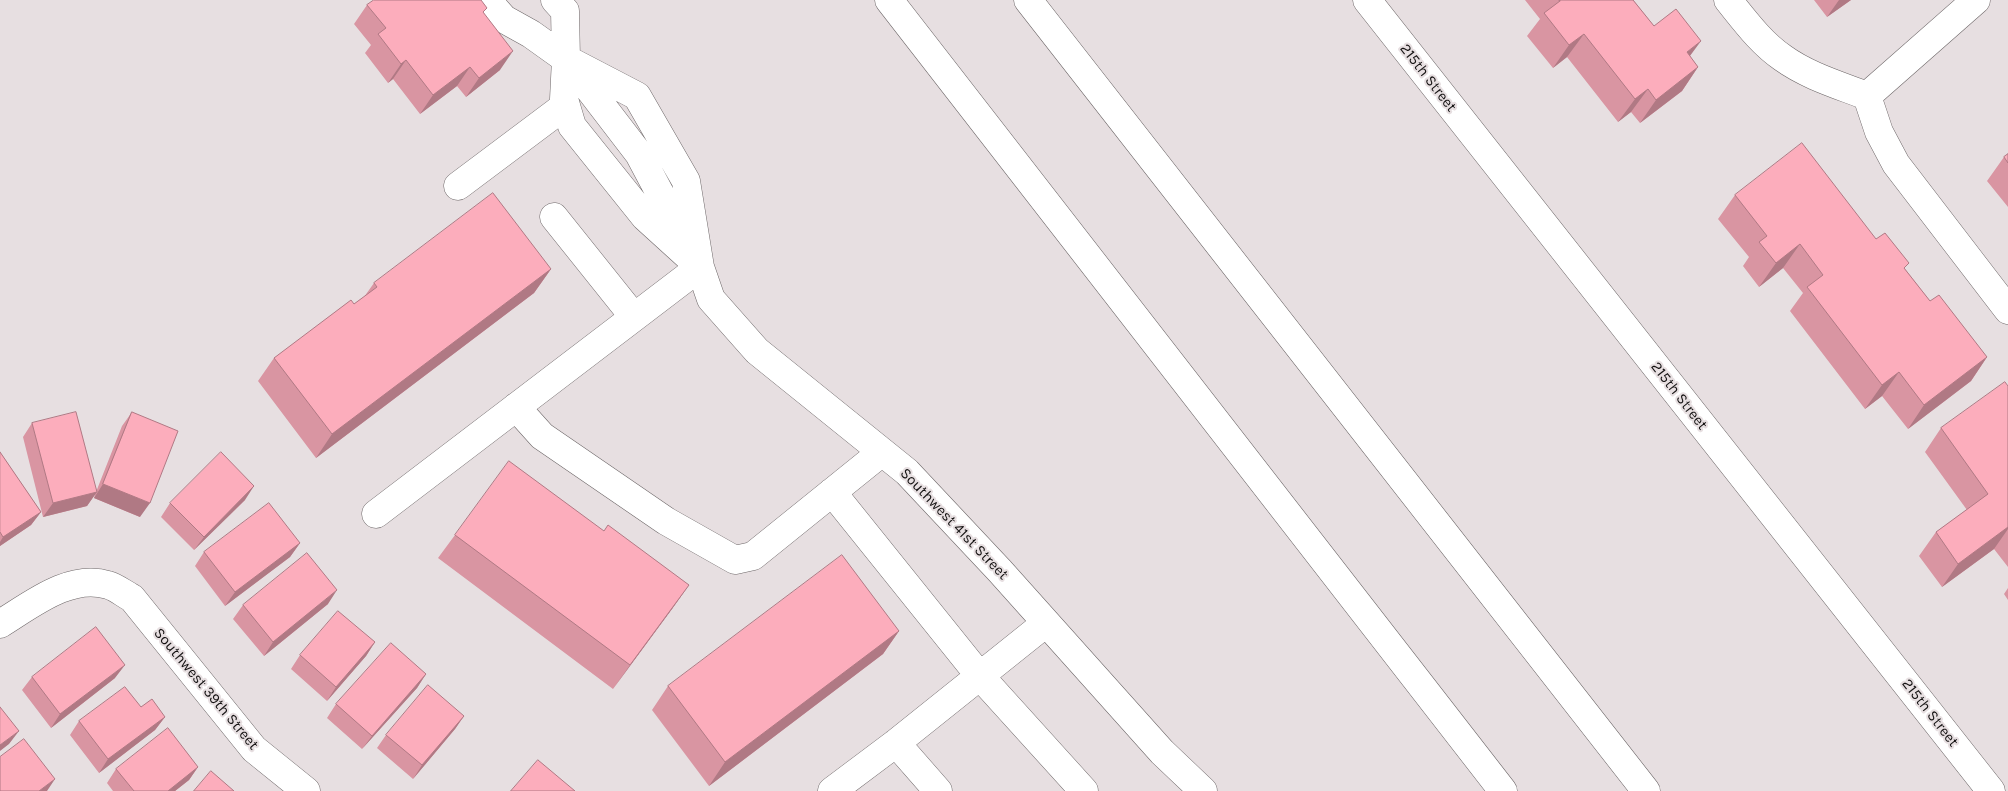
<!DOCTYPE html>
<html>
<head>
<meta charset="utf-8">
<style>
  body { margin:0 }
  canvas { display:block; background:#e7dfe1 }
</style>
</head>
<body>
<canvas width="2008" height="791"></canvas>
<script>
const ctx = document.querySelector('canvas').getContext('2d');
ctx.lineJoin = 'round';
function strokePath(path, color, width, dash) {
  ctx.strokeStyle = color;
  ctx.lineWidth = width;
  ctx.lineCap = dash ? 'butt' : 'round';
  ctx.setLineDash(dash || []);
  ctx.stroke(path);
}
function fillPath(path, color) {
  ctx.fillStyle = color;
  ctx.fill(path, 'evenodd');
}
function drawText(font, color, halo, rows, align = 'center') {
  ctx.font = font + ' Karla,sans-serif';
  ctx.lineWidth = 4;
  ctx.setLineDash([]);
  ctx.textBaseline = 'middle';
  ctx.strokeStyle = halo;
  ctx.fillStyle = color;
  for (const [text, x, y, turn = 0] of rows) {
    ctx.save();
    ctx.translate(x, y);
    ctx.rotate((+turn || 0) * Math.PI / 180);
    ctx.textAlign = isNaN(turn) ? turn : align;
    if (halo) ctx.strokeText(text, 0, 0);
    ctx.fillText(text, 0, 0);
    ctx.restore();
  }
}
const minor = new Path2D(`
  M487,0L504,19L531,34L566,59L637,96L686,181L700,267L711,299L757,351L907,472L1000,571L1162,752L1203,791
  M555,0L565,11L566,59L564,99L572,126L645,217L700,267
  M1367,0L1991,791
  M1728,0C1745,21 1761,43 1783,58C1808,76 1839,85 1867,96L1879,132L1896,164L2008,310
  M570,64L639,154L689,248
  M1867,96L1976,0
  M458,186L566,105
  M554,217L634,317
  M516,407L542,436L666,521L735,560L753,556L882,452
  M832,492L979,675L1084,791
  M376,514L700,267
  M0,624C31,605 70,573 108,585C116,587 124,594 132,598L254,749L306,791
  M896,743L938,791
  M832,791L896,743L1046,623`);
const highway = new Path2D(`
  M889,0L1503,791
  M1028,0L1646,791`);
const wall = new Path2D(`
  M1525,0H1634V1L1654,26L1690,56L1698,67L1682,91L1640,123L1631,112L1618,122L1567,57L1553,68L1527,36L1540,19Z
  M1814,0H1851L1827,17Z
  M367,5L484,13L500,70L466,97L457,86L420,114L393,79L388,83L365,53L371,45L354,24Z
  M2008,154V207L1987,181L2004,157Z
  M1735,195L1876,239L1905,269L1930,301L1987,357L1971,381L1908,429L1882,396L1865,409L1790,311L1803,293L1783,268L1759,287L1743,266L1749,257L1718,219Z
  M551,269L534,293L316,458L258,381L274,358L354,304L364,297L374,283Z
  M2008,386V567L1994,549L1942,587L1919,556L1936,532L1967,510L1925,452L1941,428Z
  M132,412L140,517L94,498L95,494L87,506L43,517L23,437L32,423L96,492L122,426Z
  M0,452L41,512L31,525L0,546Z
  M245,500L194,550L161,517L170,503Z
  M604,531L689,585L672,609L613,689L438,558L455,535Z
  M300,543L290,557L225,606L195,566L204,552Z
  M2008,588V600L2004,594Z
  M328,604L264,656L233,619L243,605Z
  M899,631L883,654L709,786L652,710L668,686Z
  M375,642L366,656L327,701L291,669L300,655Z
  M426,674L417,688L362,749L327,718L336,704Z
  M32,677L115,678L51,728L22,690Z
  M141,707L165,717L155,730L99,773L70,735L79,721Z
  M464,716L455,729L413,779L377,748L386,735Z
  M198,767L189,780L175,791H113L107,783L116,769Z`);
const shadedWall = new Path2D(`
  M1839,0H1851L1827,17Z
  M1584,34L1567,57L1553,68L1569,45Z
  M1701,41L1684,64L1687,52Z
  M513,51L500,70L466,97L479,78Z
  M406,60L393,79L388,83L401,64Z
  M470,67L457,86L420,114L433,95Z
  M1698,67L1682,91L1640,123L1656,100Z
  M1648,89L1631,112L1618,122L1635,99Z
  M1800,244L1783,268L1759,287L1776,263Z
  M551,269L534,293L316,458L332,434Z
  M1987,357L1971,381L1908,429L1924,405Z
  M1899,372L1882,396L1865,409L1882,385Z
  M103,484L150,503L140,517L94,498Z
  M254,486L245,500L194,550L204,537Z
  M97,492L87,506L43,517L53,503Z
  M41,512L31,525L0,546V542L3,537Z
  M2008,527V529L1994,549L1942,587L1958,564Z
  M300,543L290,557L225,606L235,592Z
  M689,585L672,609L613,689L630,665Z
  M337,590L328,604L264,656L273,642Z
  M899,631L883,654L709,786L725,762Z
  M375,642L366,656L327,701L336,687Z
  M125,665L115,678L51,728L60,714Z
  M426,674L417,688L362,749L372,736Z
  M464,716L455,729L413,779L422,765Z
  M165,717L155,730L99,773L108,759Z
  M19,731L9,744L0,751V745Z
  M198,767L189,780L175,791H168Z
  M55,779L47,791H39Z`);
const building = new Path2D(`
  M374,0H481L487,8L483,12L513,51L479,78L470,67L433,95L406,60L401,64L378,34L386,28L367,5Z
  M1559,0H1633L1654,26L1676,9L1701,41L1687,52L1698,67L1656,100L1648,89L1635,99L1584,34L1569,45L1544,13L1560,1Z
  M1802,143L1876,239L1885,233L1909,263L1904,268L1930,301L1939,295L1987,357L1924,405L1899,372L1882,385L1807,287L1823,275L1800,244L1776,263L1759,242L1767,236L1735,195Z
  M2008,154V163L2004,157Z
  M493,193L551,269L332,434L274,358L351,300L354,304L377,287L374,283Z
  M2005,382L2008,386V527L1958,564L1936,532L1988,494L1941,428Z
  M76,412L97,492L53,503L32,423Z
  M132,412L178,431L150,503L103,484Z
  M0,452L41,512L3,537L0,532Z
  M221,452L254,486L204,537L170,503Z
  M509,461L604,531L608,525L689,585L630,665L455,535Z
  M269,503L300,543L235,592L204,552Z
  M307,553L337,590L273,642L243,605Z
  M842,555L899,631L725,762L668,686Z
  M338,611L375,642L336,687L300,655Z
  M96,627L125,665L60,714L32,677Z
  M391,643L426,674L372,736L336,704Z
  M428,685L464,716L422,765L386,735Z
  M125,687L141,707L152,699L165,717L108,759L79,721Z
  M0,707L19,731L0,745Z
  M168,728L198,767L168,791H134L116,769Z
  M24,739L55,779L39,791H0V757Z
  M538,760L575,791H511Z
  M211,771L234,791H194Z`);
const streetNames = [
  ["215th Street",1428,78,52],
  ["215th Street",1679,396,52],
  ["Southwest 41st Street",954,524,46],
  ["Southwest 39th Street",206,689,50],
  ["215th Street",1930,713,52]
];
strokePath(minor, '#6d6768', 29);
strokePath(highway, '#6d6768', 29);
strokePath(minor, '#fff', 28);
strokePath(highway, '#fff', 28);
fillPath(wall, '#d995a2');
fillPath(shadedWall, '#b07984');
fillPath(building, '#fcadbc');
strokePath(building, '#b07984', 1);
drawText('15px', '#141212', '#e7dfe1', streetNames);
</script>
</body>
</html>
